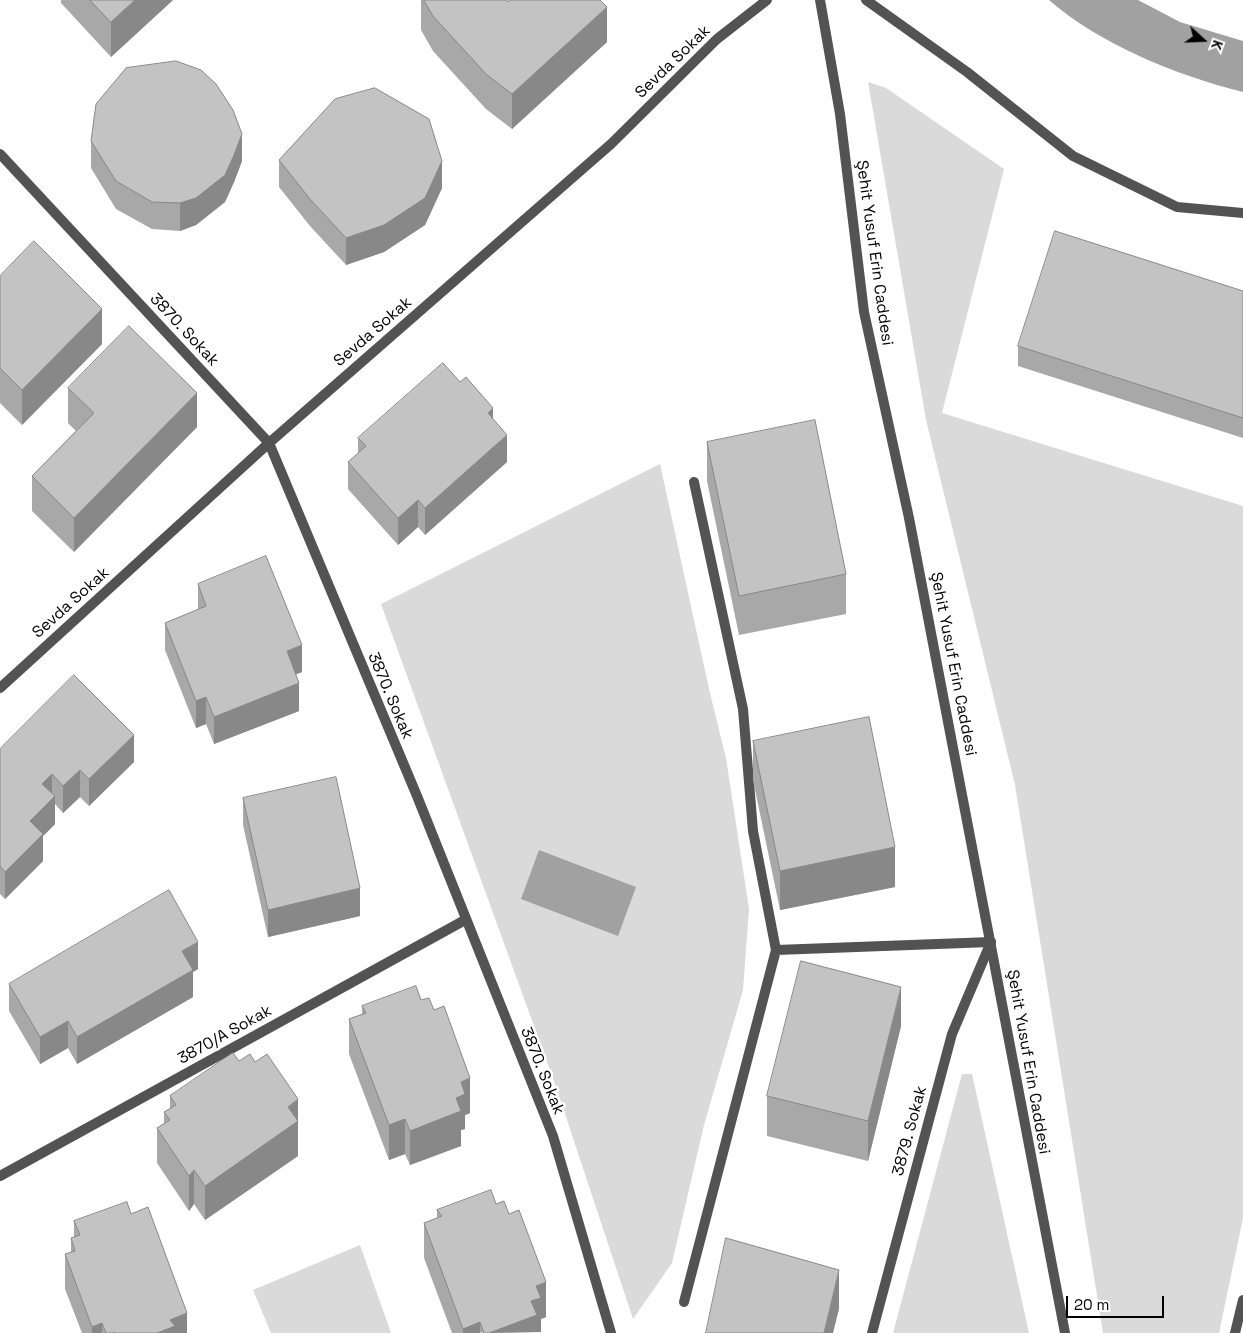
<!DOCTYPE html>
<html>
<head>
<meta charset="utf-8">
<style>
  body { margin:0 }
  #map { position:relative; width:1243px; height:1333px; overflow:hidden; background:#fff; font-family:"Space Grotesk",sans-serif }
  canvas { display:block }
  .north { position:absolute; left:1178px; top:15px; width:50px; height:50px; -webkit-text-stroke:4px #fff; paint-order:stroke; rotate:110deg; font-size:14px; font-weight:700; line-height:20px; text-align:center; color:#000 }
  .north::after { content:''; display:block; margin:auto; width:18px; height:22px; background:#000; clip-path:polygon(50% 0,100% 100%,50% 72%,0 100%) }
  .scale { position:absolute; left:1066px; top:1296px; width:98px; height:22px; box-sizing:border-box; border:2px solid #000; border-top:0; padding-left:6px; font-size:15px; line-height:18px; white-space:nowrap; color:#000; -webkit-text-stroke:4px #fff; paint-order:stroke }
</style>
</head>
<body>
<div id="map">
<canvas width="1243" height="1333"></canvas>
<div class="north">K</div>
<div class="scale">20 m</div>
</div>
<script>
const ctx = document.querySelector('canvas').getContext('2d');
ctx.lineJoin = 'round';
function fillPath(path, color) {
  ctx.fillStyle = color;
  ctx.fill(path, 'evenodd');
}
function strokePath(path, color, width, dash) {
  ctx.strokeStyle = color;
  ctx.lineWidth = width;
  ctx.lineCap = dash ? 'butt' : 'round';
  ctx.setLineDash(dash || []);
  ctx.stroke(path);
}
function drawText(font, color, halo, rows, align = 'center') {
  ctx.font = font + ' "Space Grotesk",sans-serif';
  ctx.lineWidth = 5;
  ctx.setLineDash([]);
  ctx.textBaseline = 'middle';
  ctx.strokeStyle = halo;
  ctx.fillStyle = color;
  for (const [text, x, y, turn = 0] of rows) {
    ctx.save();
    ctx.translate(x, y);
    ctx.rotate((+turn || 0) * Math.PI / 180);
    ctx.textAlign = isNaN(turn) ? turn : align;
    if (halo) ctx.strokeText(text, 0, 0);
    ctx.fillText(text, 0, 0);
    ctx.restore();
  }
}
const green = new Path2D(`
  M868,82L886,88L1004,169L942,413L1243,506V1218L1219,1333H1103L1015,785L926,420Z
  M660,464L709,689L726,758L749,909L743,990L704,1125L672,1263L633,1319L555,1084L381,604Z
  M962,1074H972L1029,1333H893Z
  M360,1245L391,1333H271L253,1290Z`);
const water = new Path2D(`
  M1049,0H1138L1180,22L1243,41V92C1178,76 1099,44 1049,0Z
  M539,850L636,887L618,936L521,899Z`);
const service = new Path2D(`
  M776,950L991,942
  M684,1302L776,950L753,831L743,709L694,482`);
const minor = new Path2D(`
  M866,0L967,72L1073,156L1177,207L1243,213
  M0,154L269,443L417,796L553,1136L611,1333
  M0,688L269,443L611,144L717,39L767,0
  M0,1176L465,920
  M872,1333L952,1034L991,942
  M1235,1333L1243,1300`);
const tertiary = new Path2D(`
  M820,0L840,114L864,312L909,518L1065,1333`);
const wall = new Path2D(`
  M61,0H173L111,57L61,3Z
  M421,0H507L508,2L607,42L512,129L486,109L433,51L421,30Z
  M91,141L242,161L234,182L225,202L196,225L180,231L152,229L116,209L91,168Z
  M279,160L442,188L425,225L384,252L346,265L310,226L279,187Z
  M0,276L102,344L22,425L0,403Z
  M1243,291V438L1018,366V346Z
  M68,388L197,427L74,552L32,511V476L76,431L68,423Z
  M493,419L507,462L425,535L418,527L398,545L348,489V462L358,453V438Z
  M707,442L846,574V614L739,635L707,481Z
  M198,584L302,672L296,674L299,711L214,744L206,724L196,728L165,650V623L198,610Z
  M753,741L895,887L780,910L753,780Z
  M0,749L134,762L89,806L80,797L63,813L55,804V824L43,836V861L5,899L0,894Z
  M243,798L360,916L268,937L243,825Z
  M198,969L193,972V997L77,1064L68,1048L40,1064L9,1011V984Z
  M421,1000L470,1113L465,1115V1129L461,1130V1146L410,1165L405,1154L389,1160L349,1054V1019L362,1014V1006Z
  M901,1026L868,1161L767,1136V1096Z
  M239,1061L298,1134V1156L205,1220L194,1204L189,1211L157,1163V1128L164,1123V1112L170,1109V1096Z
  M496,1204L546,1317L541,1319V1332L452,1333L424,1258V1223L437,1218V1210Z
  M131,1214L187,1333H82L65,1289V1254L71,1252V1238L74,1237V1221Z`);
const shadedWall = new Path2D(`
  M135,0H173L111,57V22Z
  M607,7V42L512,129V94Z
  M242,134V161L234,182L225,202L196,225L180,231V203Z
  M442,161V188L425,225L384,252L346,265V238Z
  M102,309V344L22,425V390Z
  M197,393V427L74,552V518Z
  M493,408V435L488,413Z
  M507,435V462L425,535V508Z
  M418,500V527L398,545V518Z
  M302,645V672L287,678V651Z
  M299,683V711L214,744V717Z
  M206,697V724L196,728V701Z
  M134,735V762L89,806V779Z
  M80,770V797L63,813V786Z
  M52,774V799L55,796V824L43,836V861L5,899V872L30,821L42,784Z
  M895,847V887L780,910V871Z
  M360,888V916L268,937V910Z
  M198,942V969L193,972V997L77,1064V1037L182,951Z
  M901,987V1026L868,1161V1121Z
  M68,1021V1048L40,1064V1037Z
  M470,1078V1113L465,1115V1129L461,1130V1146L410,1165V1131L456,1098L461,1082Z
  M298,1099V1156L205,1220V1186L288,1107Z
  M405,1119V1154L389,1160V1125Z
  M194,1170V1204L189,1211V1176Z
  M839,1270V1309L833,1333H824Z
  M546,1282V1317L541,1319V1332L489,1333L536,1286Z
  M187,1313V1333H157L170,1320Z
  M480,1322V1333H463V1329Z
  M102,1323V1333H92V1327Z`);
const building = new Path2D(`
  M90,0H135L111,22Z
  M424,0H507L508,2L510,0H600L607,7L512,94L486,74L433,16Z
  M176,61L201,70L216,84L233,110L242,134L234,155L225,175L196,198L180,203L152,202L116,181L91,141L96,104L126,68Z
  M375,88L429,119L442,161L425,198L384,225L346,238L310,199L279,160L335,99Z
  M1055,231L1243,291V418L1018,346Z
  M34,241L102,309L22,390L0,368V276Z
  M129,326L197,393L74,518L32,476L94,413L68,388Z
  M443,363L460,382L466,377L493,408L488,413L507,435L425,508L418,500L398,518L348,462L366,446L358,438Z
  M815,420L846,574L739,596L707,442Z
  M266,556L302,645L287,651L299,683L214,717L206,697L196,701L165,623L206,606L198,584Z
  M74,675L134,735L89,779L80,770L63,786L52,774L42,784L55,796L30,821L43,834L5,872L0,866V749Z
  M869,717L895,847L780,871L753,741Z
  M336,777L360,888L268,910L243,798Z
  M169,890L198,942L182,951L193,970L77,1037L68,1021L40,1037L9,984Z
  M801,961L901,987L868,1121L767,1096Z
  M416,986L421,1000L429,998L434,1010L444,1006L470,1078L461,1082L465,1094L456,1098L461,1111L410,1131L405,1119L389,1125L349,1019L366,1013L362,1006Z
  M233,1053L239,1061L250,1054L255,1062L267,1054L298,1099L288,1107L298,1121L205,1186L194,1170L189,1176L157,1128L170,1120L164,1112L176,1105L170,1096Z
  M491,1190L496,1204L504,1201L509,1214L519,1210L546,1282L536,1286L541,1298L531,1301L537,1315L489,1333H484L480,1322L463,1329L424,1223L442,1216L437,1210Z
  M127,1202L131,1214L148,1207L187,1313L170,1320L175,1326L157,1333H115V1332L113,1333H106L102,1323L92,1327L65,1254L75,1251L71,1238L80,1235L74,1221Z
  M726,1238L839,1270L824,1333H706Z`);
const streetNames = [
  ["Sevda Sokak",673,62,-44],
  ["Şehit Yusuf Erin Caddesi",874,253,82],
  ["3870. Sokak",184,330,47],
  ["Sevda Sokak",373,332,-41],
  ["Sevda Sokak",71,603,-42],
  ["Şehit Yusuf Erin Caddesi",953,664,79],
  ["3870. Sokak",390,696,67],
  ["3870/A Sokak",225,1035,-29],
  ["Şehit Yusuf Erin Caddesi",1028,1062,80],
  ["3870. Sokak",542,1071,68],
  ["3879. Sokak",910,1131,-75]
];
fillPath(green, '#dadada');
fillPath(water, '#a1a1a1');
strokePath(service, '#535353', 10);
strokePath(minor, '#535353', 10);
strokePath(tertiary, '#535353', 10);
fillPath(wall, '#a8a8a8');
fillPath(shadedWall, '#888');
fillPath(building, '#c3c3c3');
strokePath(building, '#888', 1);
drawText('16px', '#000', '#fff', streetNames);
</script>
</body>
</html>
